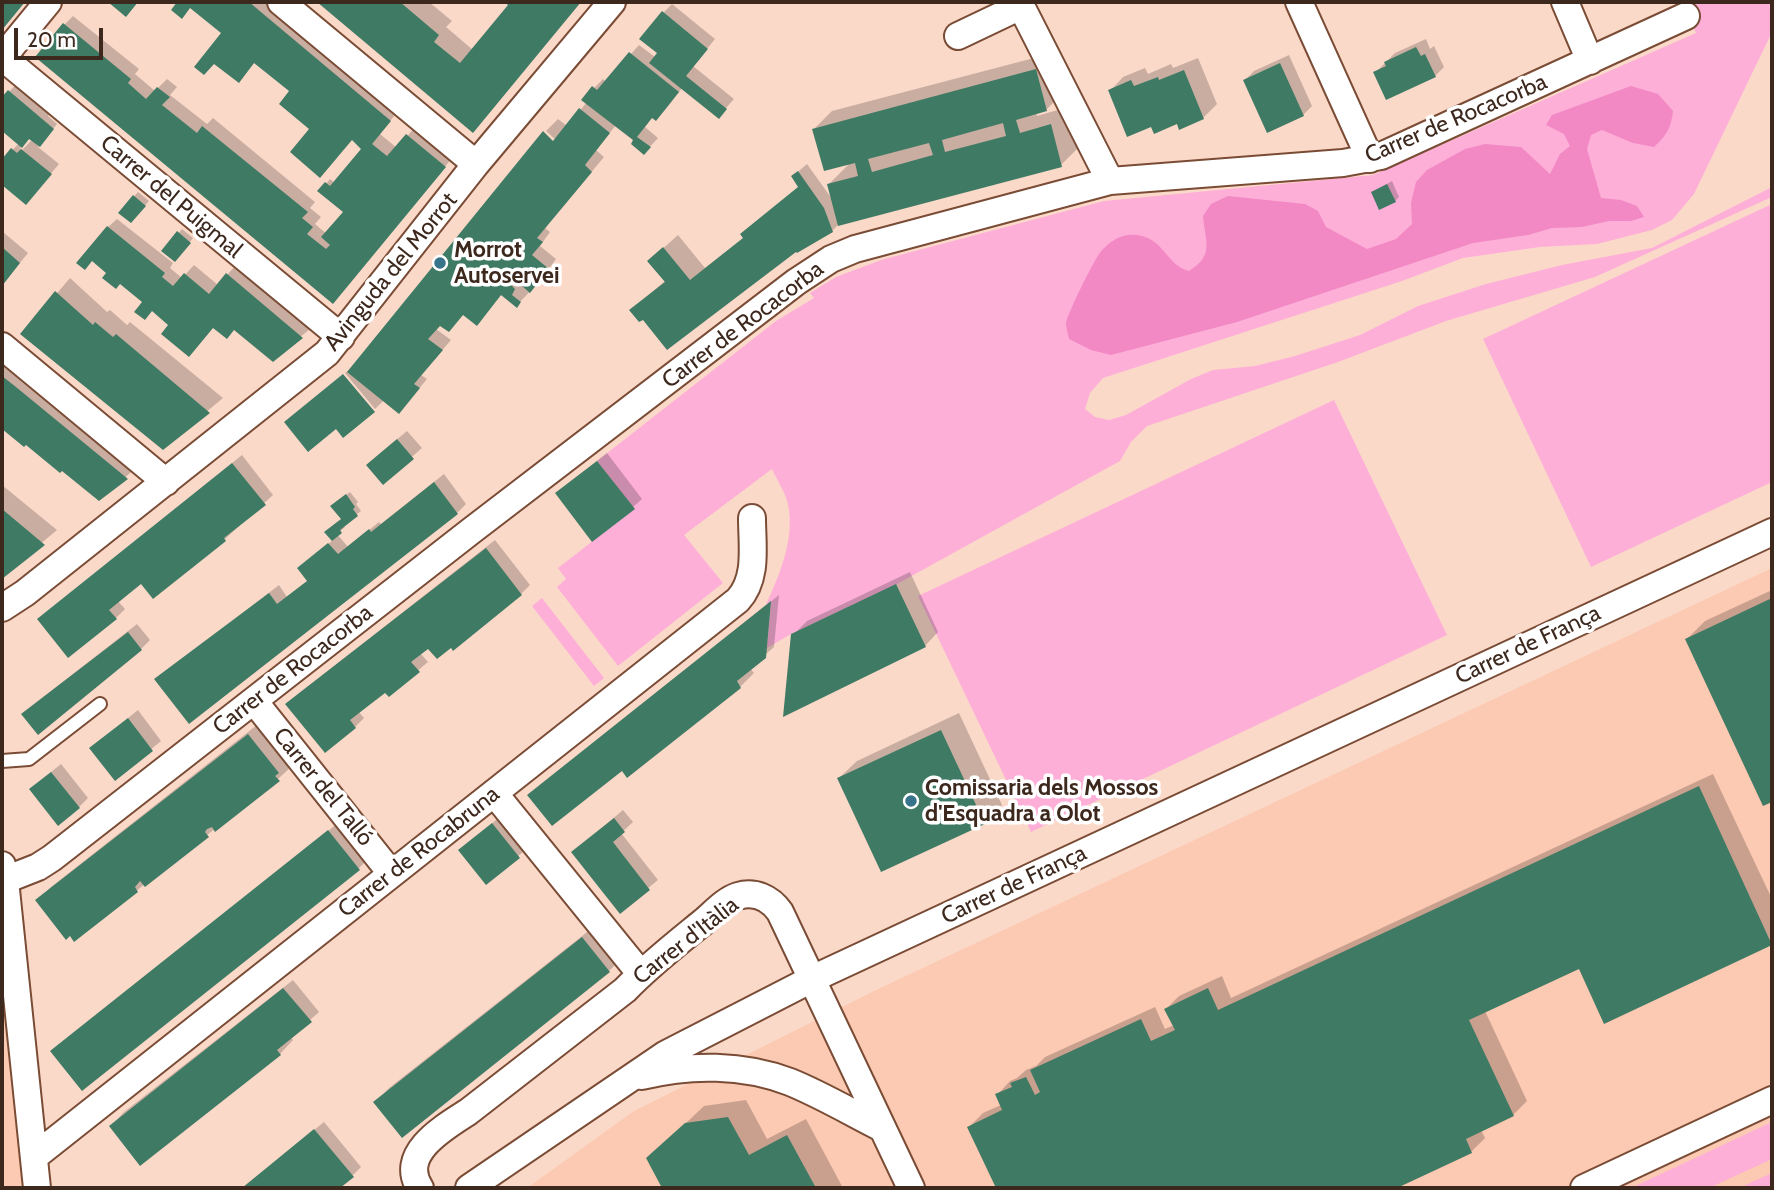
<!DOCTYPE html>
<html>
<head>
<meta charset="utf-8">
<style>
  body { margin:0 }
  #map { position:relative; width:1774px; height:1190px; overflow:hidden; background:#fbd9c9; font-family:Cabin,sans-serif }
  canvas { display:block }
  .frame { position:absolute; inset:0; border:4px solid #3d281e; pointer-events:none }
  .scale { position:absolute; left:14px; top:28px; width:89px; height:32px; box-sizing:border-box; border:4px solid #3d281e; border-top:0; padding-left:9px; font-size:21px; line-height:24px; white-space:nowrap; color:#3d281e; -webkit-text-stroke:5px #fff; paint-order:stroke }
</style>
</head>
<body>
<div id="map">
<canvas width="1774" height="1190"></canvas>
<div class="frame"></div>
<div class="scale">20 m</div>
</div>
<script>
const ctx = document.querySelector('canvas').getContext('2d');
ctx.lineJoin = 'round';
function fillPath(path, color) {
  ctx.fillStyle = color;
  ctx.fill(path, 'evenodd');
}
function strokePath(path, color, width, dash) {
  ctx.strokeStyle = color;
  ctx.lineWidth = width;
  ctx.lineCap = dash ? 'butt' : 'round';
  ctx.setLineDash(dash || []);
  ctx.stroke(path);
}
function drawText(font, color, halo, rows, align = 'center') {
  ctx.font = font + ' Cabin,sans-serif';
  ctx.lineWidth = 7;
  ctx.setLineDash([]);
  ctx.textBaseline = 'middle';
  ctx.strokeStyle = halo;
  ctx.fillStyle = color;
  for (const [text, x, y, turn = 0] of rows) {
    ctx.save();
    ctx.translate(x, y);
    ctx.rotate((+turn || 0) * Math.PI / 180);
    ctx.textAlign = isNaN(turn) ? turn : align;
    if (halo) ctx.strokeText(text, 0, 0);
    ctx.fillText(text, 0, 0);
    ctx.restore();
  }
}
const built = new Path2D(`
  M1772,568V1188H527L634,1111L874,991Z
  M2,880L37,1188H2Z`);
const green = new Path2D(`
  M1684,2H1772V32L1694,194L1672,220L1652,230L1597,244L1540,247L1463,258L1402,281L1103,378L1090,393L1085,409L1095,417L1109,420L1126,415L1191,379L1213,370L1255,366L1295,356L1360,335L1418,306L1486,284L1562,265L1652,248L1772,187V197L1595,277L1446,321L1338,362L1147,426L1131,442L1120,461L897,584L791,634L767,648L771,602L766,605C780,573 795,539 788,504C785,492 777,480 772,469L684,535L723,583L618,666L557,587L566,579L558,568L634,509L597,461L776,321L814,298L810,293L836,277L881,260L1104,201L1373,175L1696,33Z
  M1772,204V482L1591,567L1483,339Z
  M1334,400L1447,635L1031,832L918,596Z
  M542,598L604,678L594,686L532,606Z
  M1772,1122V1159L1709,1188H1631Z
  M1772,1173V1188H1739Z`);
const forest = new Path2D(`
  M1631,86L1658,94L1673,111C1671,128 1667,135 1654,147L1633,143L1602,130L1591,135L1587,149L1601,198L1621,200L1637,206L1644,217L1631,221H1609L1582,227L1552,228L1528,235L1473,243L1237,322L1111,355L1091,350L1069,339C1068,334 1066,327 1066,323C1068,313 1096,255 1103,249C1114,238 1126,232 1142,236C1164,241 1168,266 1189,271C1215,255 1205,241 1203,216L1211,204L1228,196L1305,204L1318,211L1326,227L1367,249L1396,239L1412,224L1411,203L1416,182L1427,170L1465,149L1485,144L1521,147L1550,174L1560,154L1570,146L1564,134L1546,125L1552,115Z`);
const shadow = new Path2D(`
  M177,2H267L398,111L380,134L397,148L416,126L453,157L341,292L64,25L73,16L139,69L135,74L155,91L167,79L177,87L170,95L207,124L213,118L315,202L310,208L321,217L315,224L327,234L345,212L320,191L330,179L335,183L364,149L352,139L311,129L291,91L255,62L239,81L223,33L191,7Z
  M320,2H429L452,21L446,27L473,50L511,5L507,2H581L473,130Z
  M672,4L715,39L693,66L734,99L719,116L683,87L665,110L656,119L653,116L645,127L658,138L644,153L635,140L616,125L596,150L604,157L545,228L550,232L540,246L556,259L539,282L517,305L502,294L485,314L464,313L440,325L436,329L451,340L421,375L427,379L407,403L384,400L375,409L345,373L354,366L556,140L546,131L558,119L567,126L587,102L594,88L603,79L606,82L639,45L655,57L659,52L663,13Z
  M1426,39L1430,49L1434,46L1444,67L1435,76L1375,73L1395,53Z
  M1053,53L1064,92L1046,110L1036,112L1037,116L1068,107L1079,147L1061,165L839,224L832,231L643,318L631,310L666,280L649,261L678,235L705,268L745,237L800,186L793,176L807,164L832,199L829,184L851,162L814,129L832,111Z
  M1289,55L1312,106L1303,115L1245,80L1254,71Z
  M1198,58L1217,104L1203,118L1152,125L1110,91L1123,77L1145,68L1148,74L1171,64L1173,68Z
  M18,82L52,111L48,116L57,124L38,147L59,164L26,203L2,182V155L5,158L19,143L2,129V100ZM30,137L33,139L22,150L20,148Z
  M1392,181L1399,197L1395,201L1373,192Z
  M138,192L149,201L135,217L120,212Z
  M117,219L173,263L170,268L182,278L194,265L218,285L236,265L311,328L273,360L235,328L171,325L109,272L108,227Z
  M182,229L193,238L179,256L164,251Z
  M3,232L28,253L2,285V234Z
  M70,278L107,312L110,310L127,325L130,322L223,398L163,448L23,333Z
  M2,359L135,469L99,499L26,442L24,445L2,426Z
  M407,431L422,448L383,482L377,456Z
  M607,453L642,499L633,507L566,485Z
  M242,455L273,495L225,539L141,582L118,601L125,609L116,618L39,619Z
  M444,474L466,504L457,513L157,679L279,585L287,597L309,580L299,568L333,540L342,519L337,502L350,492L358,502L356,504L361,511L343,525L345,527L337,534L348,547L379,522L381,524Z
  M2,485L57,530L2,576Z
  M495,540L530,585L521,594L420,653L428,662L389,695L385,691L358,711L364,718L355,727L297,695Z
  M910,572L938,632L925,646L793,635L807,621Z
  M1772,590V800L1764,804L1687,639L1705,621Z
  M779,595L774,647L750,668L754,673L740,687L622,769L608,731Z
  M137,624L150,640L141,649L41,699Z
  M138,710L161,741L115,779L101,740Z
  M959,713L1002,805L984,823L839,778L857,761Z
  M262,721L292,766L278,779L74,940L37,901L51,887Z
  M61,764L88,798L79,807L40,781Z
  M1713,774L1772,899V943L1604,1021L1580,967L1485,1011L1527,1101L1513,1115L1481,1130L1485,1138L1471,1152L1393,1188H998L969,1127L983,1113L1001,1105L997,1095L1010,1081L1017,1078L1026,1070L1036,1066L1045,1057L1155,1007L1165,1029L1174,1025L1166,1009L1179,996L1222,976L1231,998Z
  M623,810L633,822L621,833L658,880L620,911L573,852Z
  M502,815L528,848L486,882L460,850Z
  M338,823L367,860L358,869L61,1043Z
  M596,925L623,957L609,971L376,1102L389,1088Z
  M293,980L319,1012L291,1037L293,1040L280,1054L111,1126L124,1112Z
  M746,1100L767,1139L806,1119L843,1188H664L648,1159L704,1106Z
  M324,1122L361,1167L352,1176L337,1188H242Z`);
const building = new Path2D(`
  M2,2H25L2,30Z
  M108,2H138L126,17Z
  M177,2H249L391,121L372,144L387,156L406,134L446,167L333,304L35,57L63,23L131,79L128,83L146,99L157,87L170,97L162,105L197,133L202,126L308,212L302,218L313,227L307,234L326,249L330,245L321,237L343,212L317,191L325,182L330,186L361,149L352,140L320,178L290,152L309,129L279,104L289,91L254,63L239,83L214,64L204,75L194,67L221,33L190,8L182,19L171,10Z
  M317,2H400L439,35L434,42L460,63L508,5L504,2H581L473,133Z
  M662,11L708,49L686,76L727,109L719,119L649,63L657,53L639,39Z
  M1416,47L1421,56L1425,54L1436,77L1386,100L1373,72L1386,66L1384,62Z
  M629,52L679,92L656,121L652,118L637,137L651,147L644,155L631,144L633,140L581,100L592,86L597,90Z
  M1280,63L1304,116L1267,133L1243,80Z
  M1036,69L1047,111L1016,120L1020,133L1051,124L1062,167L838,226L827,184L858,176L855,163L824,171L812,129ZM1003,123L1006,136L945,152L942,140ZM929,143L933,155L872,172L868,159Z
  M1184,70L1204,119L1179,130L1177,124L1154,134L1151,127L1127,137L1108,90L1131,80L1134,86L1158,77L1159,80Z
  M8,90L54,129L40,147L29,139L22,148L2,131V97Z
  M579,108L610,133L585,165L592,172L537,238L543,242L532,255L549,269L530,293L513,278L510,279L508,282L515,289L512,295L521,302L517,308L501,295L477,326L463,315L449,332L440,326L428,339L443,350L414,384L420,388L399,414L347,372L543,131L553,141Z
  M11,148L17,153L21,149L52,174L26,205L2,185V172L4,170L2,168V159Z
  M798,171L824,208L833,232L797,253L796,252L667,350L643,320L639,322L629,310L665,282L647,261L663,247L690,280L743,238L740,234L798,187L791,176Z
  M1387,184L1396,202L1379,210L1371,192Z
  M133,195L146,206L131,223L118,213Z
  M107,226L165,273L162,277L173,286L184,273L209,294L226,273L303,338L273,362L234,330L227,339L213,328L189,357L161,334L168,325L152,311L145,320L134,312L142,302L120,284L116,289L102,278L106,273L92,261L85,270L76,263Z
  M177,231L191,243L175,262L161,251Z
  M2,247L20,263L2,286Z
  M55,291L93,325L95,322L113,337L116,334L210,413L163,450L20,334Z
  M343,374L375,412L343,438L336,429L308,452L284,422Z
  M2,376L16,387L128,479L99,501L62,471L60,473L26,445L24,447L2,429Z
  M397,439L414,459L383,485L366,465Z
  M597,461L635,509L592,542L555,493Z
  M232,463L266,505L224,538L226,541L153,599L141,584L109,610L117,619L68,658L37,619Z
  M434,482L458,514L189,724L154,679L269,593L277,604L307,581L297,568L328,543L338,554L369,529L371,532Z
  M346,494L355,507L353,509L358,516L340,530L342,533L332,541L324,532L341,519L330,506Z
  M2,509L45,545L2,579Z
  M486,548L522,595L453,651L451,648L437,659L428,649L411,662L420,672L389,697L385,693L350,720L356,728L325,753L285,704Z
  M896,584L926,647L783,717L791,634Z
  M1772,598V802L1763,806L1685,639Z
  M771,601L766,658L737,681L741,688L627,778L622,771L552,826L527,795Z
  M128,632L142,650L38,735L21,714Z
  M128,718L153,751L115,781L89,748Z
  M941,730L985,824L881,872L837,778Z
  M248,734L279,773L275,776L280,781L215,832L212,827L207,829L205,832L209,837L145,887L140,881L135,887L138,892L74,942L70,936L66,940L35,900Z
  M51,772L80,808L58,826L29,789Z
  M1699,786L1772,945L1604,1024L1579,969L1469,1020L1514,1116L1466,1139L1472,1153L1397,1188H996L967,1127L1002,1110L995,1094L1012,1087L1010,1083L1026,1077L1035,1095L1040,1092L1030,1070L1141,1019L1151,1041L1175,1030L1164,1009L1208,988L1218,1010Z
  M614,818L625,832L613,842L650,890L620,914L571,852Z
  M492,823L520,858L486,885L458,850Z
  M328,830L360,870L82,1091L50,1051Z
  M582,937L610,972L402,1138L373,1102Z
  M283,988L312,1022L277,1050L281,1055L140,1166L109,1126Z
  M728,1117L749,1155L787,1135L816,1188H662L646,1158L685,1123Z
  M314,1129L354,1177L340,1188H242Z`);
const service = new Path2D(`
  M2,761L29,759L100,704`);
const minor = new Path2D(`
  M281,2L476,164
  M1299,2L1370,159
  M1565,2L1590,61
  M958,36L1021,6L1110,181
  M2,57L341,337
  M2,58L48,2
  M2,346L166,482
  M2,608L25,593L327,353L476,164L612,2
  M254,701L391,873
  M494,793L640,973
  M2,865L5,880L37,1188
  M5,880L38,867L52,858L471,531L796,282L831,259L855,249L1110,181L1343,163L1381,156L1686,16
  M642,1076C690,1064 743,1064 790,1082C822,1095 852,1113 882,1128
  M34,1157L738,600C758,578 752,546 752,518
  M420,1188C398,1154 443,1128 468,1112L625,990C649,965 676,944 703,922C713,914 725,900 738,896C755,891 770,898 780,912L911,1188
  M469,1188L666,1054L812,979L1772,532
  M1584,1188L1772,1100`);
const markers = [
  [440,263,7,"#37738b"],
  [911,801,7,"#37738b"]
];
const streetNames = [
  ["Carrer de Rocacorba",1456,119,-23],
  ["Carrer del Puigmal",171,197,40],
  ["Avinguda del Morrot",391,272,-51],
  ["Carrer de Rocacorba",743,325,-37],
  ["Carrer de França",1528,645,-25],
  ["Carrer de Rocacorba",293,670,-38],
  ["Carrer del Talló",323,787,51],
  ["Carrer de Rocabruna",419,852,-38],
  ["Carrer de França",1014,885,-25],
  ["Carrer d'Itàlia",686,941,-38]
];
const poiNames = [
  ["Morrot",454,250],
  ["Autoservei",454,276],
  ["Comissaria dels Mossos",925,788],
  ["d'Esquadra a Olot",925,814]
];
fillPath(built, '#fcc9b2');
fillPath(green, '#fdafd8');
fillPath(forest, '#f289c4');
fillPath(shadow, '#0003');
fillPath(building, '#3f7a64');
strokePath(service, '#7a4c35', 16);
strokePath(minor, '#7a4c35', 30);
strokePath(service, '#fff', 12);
strokePath(minor, '#fff', 26);
for (const [x, y, r, color] of markers) {
  const dot = new Path2D();
  dot.arc(x, y, r, 0, 2 * Math.PI);
  ctx.fillStyle = color;
  ctx.fill(dot);
  strokePath(dot, '#fff', 2.5);
}
drawText('23px', '#3d281e', '#fff', streetNames);
drawText('bold 23px', '#3d281e', '#fff', poiNames, 'left');
</script>
</body>
</html>
